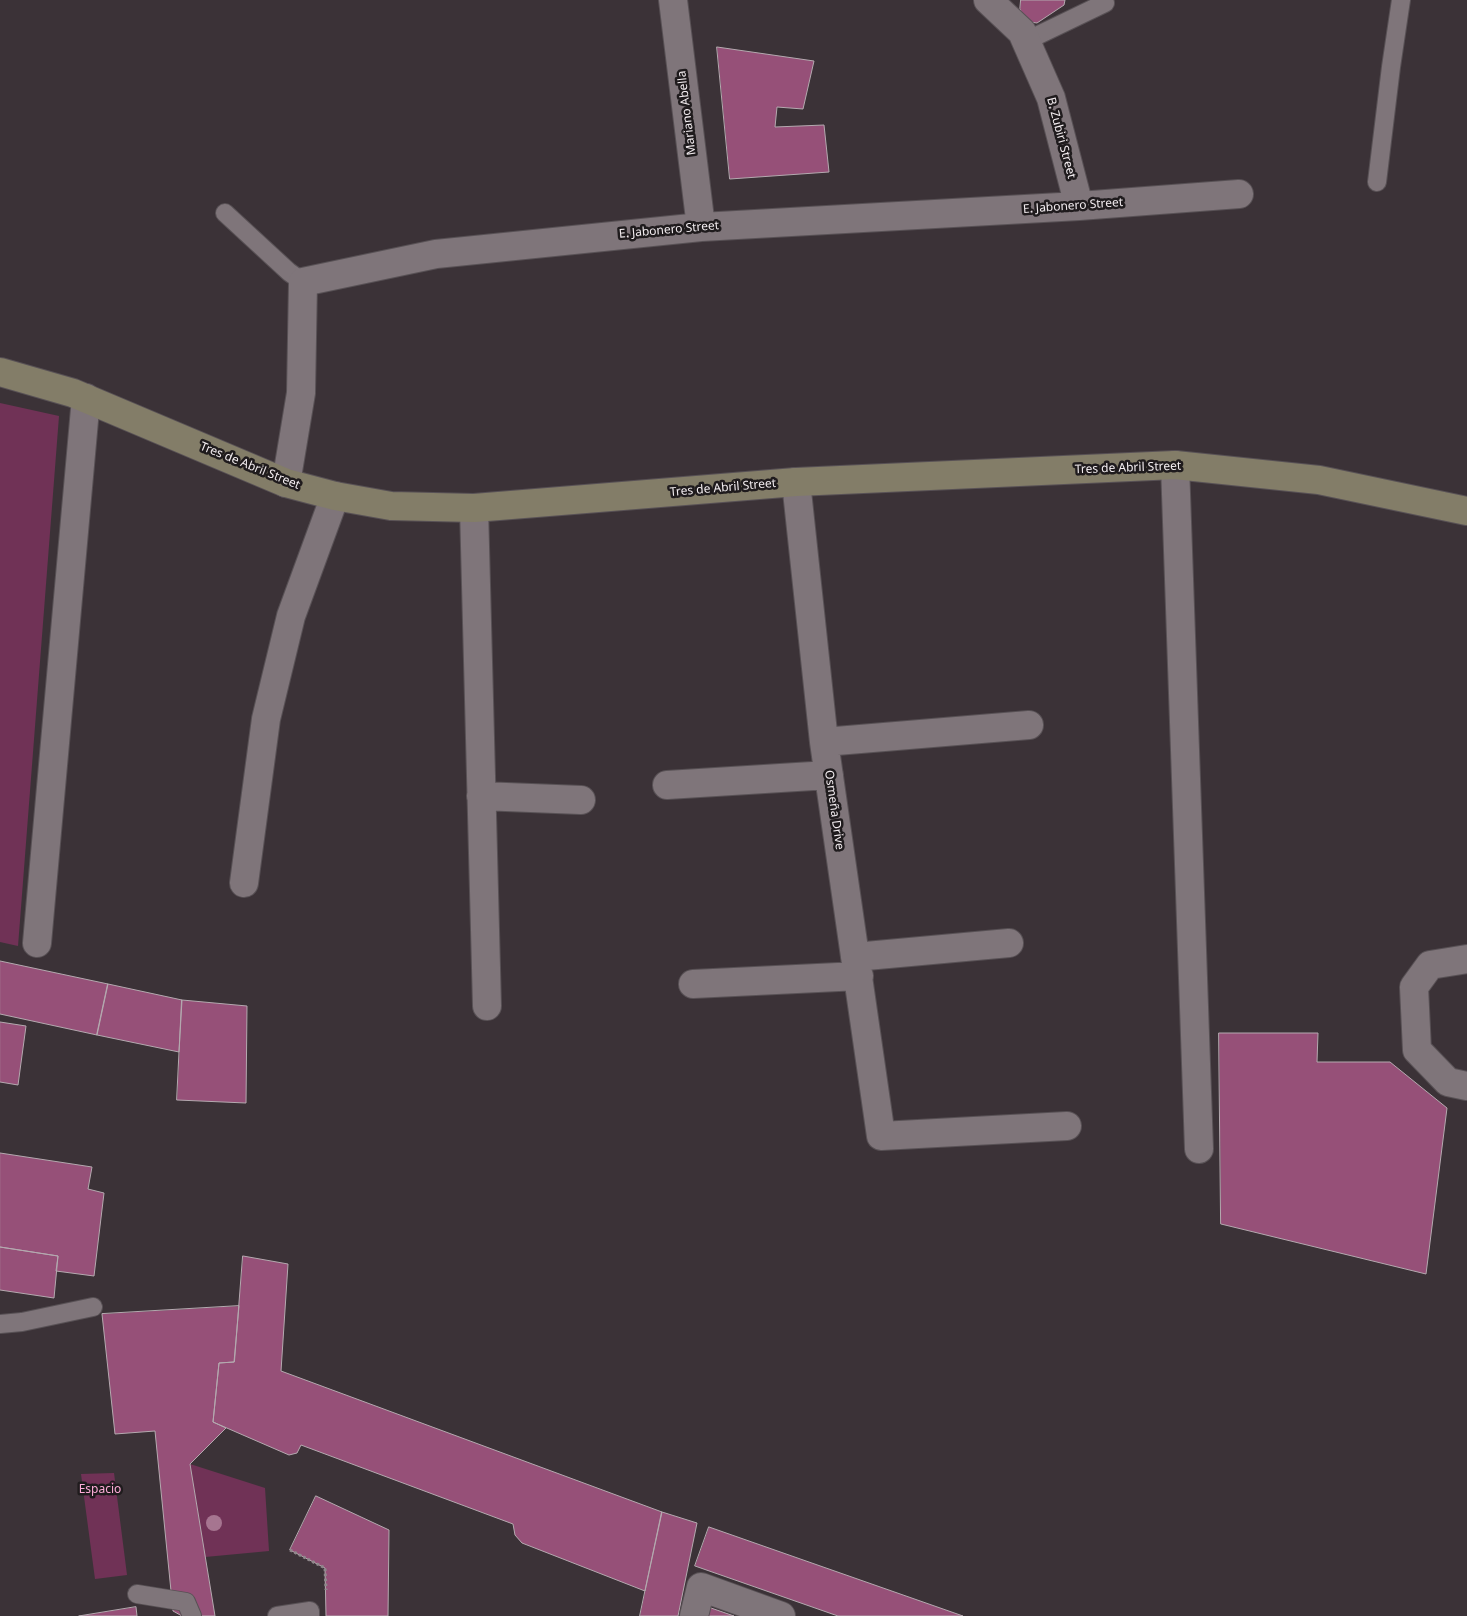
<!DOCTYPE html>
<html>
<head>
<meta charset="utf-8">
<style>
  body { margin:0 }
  canvas { display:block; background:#3b3237 }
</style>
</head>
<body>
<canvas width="1467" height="1616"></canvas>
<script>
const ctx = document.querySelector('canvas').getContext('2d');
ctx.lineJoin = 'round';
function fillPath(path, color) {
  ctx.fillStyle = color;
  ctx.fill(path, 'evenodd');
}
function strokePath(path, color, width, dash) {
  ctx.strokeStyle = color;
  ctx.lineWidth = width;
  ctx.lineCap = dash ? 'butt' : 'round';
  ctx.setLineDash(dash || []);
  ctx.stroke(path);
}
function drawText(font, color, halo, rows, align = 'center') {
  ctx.font = font + ' "Noto Sans",sans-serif';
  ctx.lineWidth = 5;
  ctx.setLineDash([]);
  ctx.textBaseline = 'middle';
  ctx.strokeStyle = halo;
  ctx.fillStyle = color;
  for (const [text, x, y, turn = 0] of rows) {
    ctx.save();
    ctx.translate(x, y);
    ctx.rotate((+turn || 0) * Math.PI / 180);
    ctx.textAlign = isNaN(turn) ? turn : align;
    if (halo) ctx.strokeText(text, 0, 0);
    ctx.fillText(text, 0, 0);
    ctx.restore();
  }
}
const green = new Path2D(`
  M0,403L59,416L18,946L0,942Z
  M190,1464L265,1488L269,1551L205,1557Z
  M114,1473L127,1575L95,1579L81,1474Z`);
const building = new Path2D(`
  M1021,0H1065L1064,5L1037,23L1030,22L1023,16L1020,9Z
  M717,47L814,61L803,109L777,107L775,127L824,125L829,172L730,179Z
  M0,961L108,984L97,1035L0,1014Z
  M108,984L182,1000L179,1052L97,1035Z
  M182,1000L247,1006L246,1103L177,1100Z
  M0,1022L26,1026L18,1085L0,1082Z
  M1219,1033H1318L1317,1062H1390L1447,1108L1426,1274L1221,1224Z
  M0,1153L92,1167L88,1189L104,1193L94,1276L56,1271L58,1256L0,1247Z
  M0,1247L58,1256L54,1298L0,1290Z
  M243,1256L288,1264L281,1371L662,1512L645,1591L522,1543L515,1535L513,1524L301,1445L297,1453L289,1455L213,1422L219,1363L234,1362Z
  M239,1306L234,1362L219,1363L213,1422L226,1428L190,1464L215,1616H182L173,1611L155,1431L115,1434L102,1314Z
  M316,1496L389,1530L388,1616H326L325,1568L290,1550Z
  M662,1512L697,1523L678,1616H640Z
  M709,1527L963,1616H838L695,1566Z
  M136,1607L137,1616H79Z
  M711,1608L734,1616H708Z`);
const path = new Path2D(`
  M290,1550L325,1568L326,1590`);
const lane = new Path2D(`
  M1026,41L1105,3
  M1377,182L1391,67L1401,0
  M225,213L289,272L303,282
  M0,1324L22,1322L93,1307
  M137,1594L186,1602L192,1616
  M277,1616L310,1611V1616`);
const street = new Path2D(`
  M673,0L701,227
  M988,0L1022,32L1051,98L1079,206
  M1175,465L1199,1149
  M796,482L824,742L881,1136L1067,1126
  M286,483L301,393L303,282L436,254L701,227L1079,206L1239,194
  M474,508L487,1006
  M824,742L1029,725
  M667,785L829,775
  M481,796L581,800
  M244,883L266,719L291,616L335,496
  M37,943L86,398
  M855,957L1009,943
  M1467,959L1430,965L1414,987L1417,1050L1448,1082L1467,1086
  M693,984L859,976
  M694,1616L701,1587L781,1616`);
const secondary = new Path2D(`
  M0,372L73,393L286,483L335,496L391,506L474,508L796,482L1175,465L1319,480L1467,511`);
const trees = [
  [214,1523]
];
const streetNames = [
  ["Mariano Abella",687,113,-97],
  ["B. Zubiri Street",1061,138,75],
  ["E. Jabonero Street",1073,206,-4],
  ["E. Jabonero Street",669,230,-5],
  ["Tres de Abril Street",250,466,22],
  ["Tres de Abril Street",1128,468,-2],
  ["Tres de Abril Street",723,488,-5],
  ["Osmeña Drive",834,810,82]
];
const parkNames = [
  ["Espacio",100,1490]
];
fillPath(green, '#703256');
fillPath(building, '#965078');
strokePath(building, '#b4a9af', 1);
strokePath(lane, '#585155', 20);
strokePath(street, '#585155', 30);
strokePath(secondary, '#585155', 30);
strokePath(path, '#8f878b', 3, [2.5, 2.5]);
strokePath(lane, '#7f757a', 18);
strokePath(street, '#7f757a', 28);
strokePath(secondary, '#837d68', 28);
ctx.fillStyle = '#a67590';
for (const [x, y] of trees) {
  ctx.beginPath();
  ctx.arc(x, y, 8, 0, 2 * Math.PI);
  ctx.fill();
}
drawText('12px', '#f3edf0', '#1f1b1d', streetNames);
drawText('12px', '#fdacd8', '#1f1b1d', parkNames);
</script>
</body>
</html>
